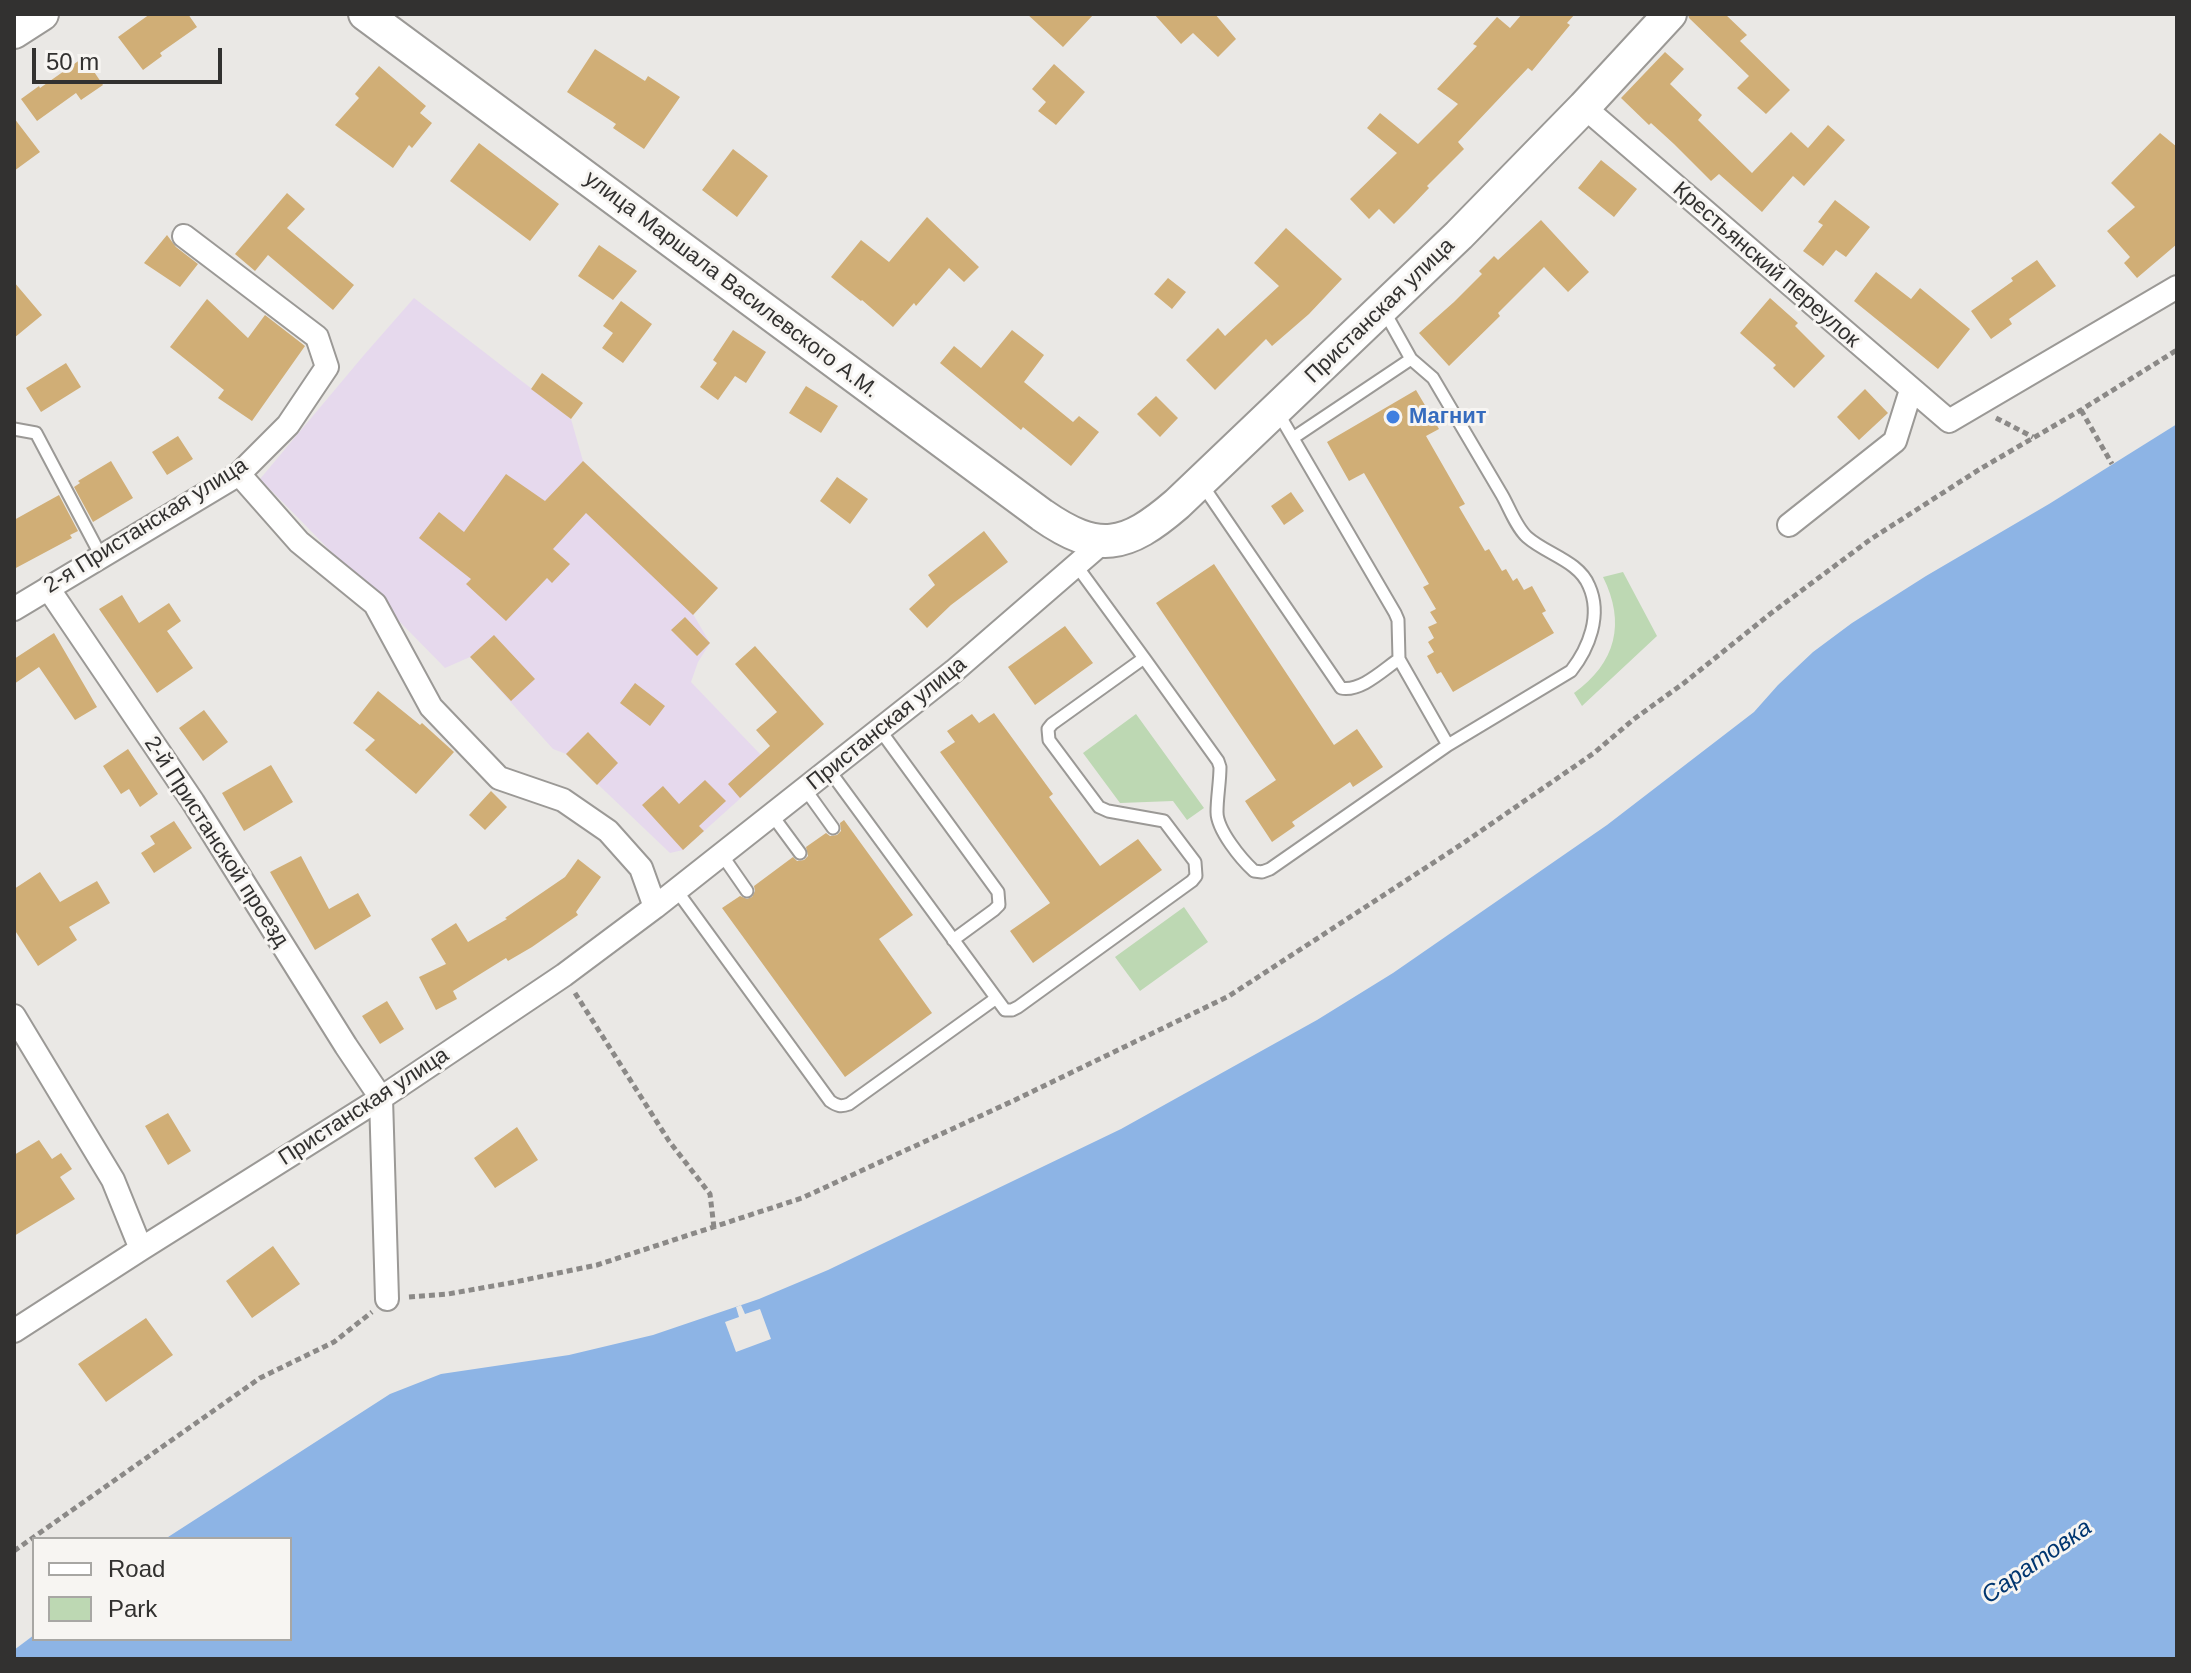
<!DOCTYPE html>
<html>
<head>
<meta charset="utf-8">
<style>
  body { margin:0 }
  #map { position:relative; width:2191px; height:1673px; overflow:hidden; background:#eae8e5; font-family:Helvetica,sans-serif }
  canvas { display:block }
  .frame { position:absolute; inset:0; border:16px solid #323130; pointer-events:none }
  .legend { position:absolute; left:32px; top:1537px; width:260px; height:104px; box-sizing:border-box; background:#f7f5f2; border:2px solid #a8a7a4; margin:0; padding:10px 14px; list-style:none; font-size:24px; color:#323130 }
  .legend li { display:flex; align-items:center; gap:16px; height:40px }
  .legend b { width:40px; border:2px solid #a8a7a4 }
  .scale { position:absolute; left:32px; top:48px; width:190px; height:36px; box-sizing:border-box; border:4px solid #323130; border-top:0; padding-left:10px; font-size:24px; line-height:28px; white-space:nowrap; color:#323130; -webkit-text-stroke:6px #f7f5f2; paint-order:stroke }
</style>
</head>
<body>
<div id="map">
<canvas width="2191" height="1673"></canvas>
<div class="frame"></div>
<ul class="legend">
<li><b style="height:10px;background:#fff"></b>Road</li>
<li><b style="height:22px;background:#bdd8b3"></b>Park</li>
</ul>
<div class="scale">50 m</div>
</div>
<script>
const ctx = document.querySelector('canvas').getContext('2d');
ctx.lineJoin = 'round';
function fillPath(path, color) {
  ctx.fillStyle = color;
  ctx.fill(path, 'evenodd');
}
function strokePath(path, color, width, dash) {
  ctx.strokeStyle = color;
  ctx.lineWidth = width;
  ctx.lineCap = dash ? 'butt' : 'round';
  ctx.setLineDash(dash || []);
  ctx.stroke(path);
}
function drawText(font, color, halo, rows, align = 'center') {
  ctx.font = font + ' Helvetica,sans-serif';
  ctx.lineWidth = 6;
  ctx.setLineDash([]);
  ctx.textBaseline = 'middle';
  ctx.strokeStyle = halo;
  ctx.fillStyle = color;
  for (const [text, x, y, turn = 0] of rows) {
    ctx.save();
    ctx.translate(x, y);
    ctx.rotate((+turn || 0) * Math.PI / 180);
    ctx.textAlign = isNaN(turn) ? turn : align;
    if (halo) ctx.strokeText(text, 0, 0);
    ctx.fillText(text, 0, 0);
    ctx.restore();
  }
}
const industrial = new Path2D(`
  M414,298L571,419L583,461L718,588L693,614L710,643L698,662L691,682L760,754L783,760L683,850L670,853L566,754L553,749L470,657L445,668L260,479L364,355Z`);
const green = new Path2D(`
  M1623,572L1657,636L1582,706L1574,693C1616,663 1626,623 1603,577Z
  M1136,714L1204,808L1187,820L1173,801L1120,803L1083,753Z
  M1184,907L1208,942L1140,991L1115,957Z`);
const water = new Path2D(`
  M2177,424V1659H14V1650L34,1635V1639H290V1539H165L390,1394L441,1374L569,1355L653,1335L759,1299L828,1270L1121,1129L1317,1020L1393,973L1607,825L1754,712L1778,685L1813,652L1852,623L1926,576L2049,504Z`);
const pier = new Path2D(`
  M741,1305L745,1314L760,1309L771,1339L736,1352L725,1322L739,1317L736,1307Z`);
const building = new Path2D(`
  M150,14H188L197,27L160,53L162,56L143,70L118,37Z
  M1027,14H1094L1063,47Z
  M1154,14H1215L1236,39L1218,57L1193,33L1181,44Z
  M1522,14H1575L1567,23L1570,25L1532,71L1528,68L1458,142L1464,149L1427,186L1429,188L1409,209L1394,224L1379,209L1369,219L1350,199L1397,153L1367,128L1380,113L1418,144L1458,104L1437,89L1477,46L1473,44L1497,17L1510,28Z
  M1688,14H1725L1747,35L1740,41L1790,90L1766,114L1737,88L1749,76L1689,18Z
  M595,49L645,81L648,76L680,97L644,149L613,128L616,124L567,92Z
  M1665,52L1684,69L1670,84L1702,115L1698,120L1752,173L1791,132L1808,148L1828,125L1845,140L1804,186L1793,176L1762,212L1719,174L1711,181L1674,144L1651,123L1649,125L1621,98Z
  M84,57L103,85L81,100L76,93L37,121L21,99L39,86L40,88Z
  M1054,64L1085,92L1056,125L1038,111L1046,102L1032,89Z
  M379,66L426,106L420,113L432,123L412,148L409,145L393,168L335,125L359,98L355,94Z
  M14,118L40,152L14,171Z
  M2160,133L2177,147V244L2137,278L2124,263L2130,257L2107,231L2135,207L2111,183Z
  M479,143L559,204L530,241L450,181Z
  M733,149L768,176L737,217L702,190Z
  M1601,160L1637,189L1614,217L1578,188Z
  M287,193L305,209L287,228L354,285L333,310L268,255L255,271L235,254Z
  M1835,200L1870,227L1846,257L1836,250L1823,266L1803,251L1823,225L1818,222Z
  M927,217L979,267L964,282L949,268L916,306L914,303L893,327L862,300L861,301L831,277L861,240L889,262Z
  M1541,220L1589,272L1568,292L1544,267L1498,313L1500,316L1449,366L1419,333L1454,302L1482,274L1479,271L1494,256L1498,260Z
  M1286,228L1342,279L1309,314L1272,346L1266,339L1215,390L1186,360L1218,328L1225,336L1279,286L1254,263Z
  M167,235L176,247L198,264L180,287L144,263Z
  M599,245L637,271L613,300L578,276Z
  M2037,260L2056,286L2009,319L2012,324L1991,339L1971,311L2013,281L2011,278Z
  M1876,272L1911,299L1920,288L1970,329L1938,369L1854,301Z
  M1168,278L1186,292L1172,309L1154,294Z
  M14,282L42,315L14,338Z
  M1770,298L1798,323L1795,326L1825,356L1794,388L1773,368L1776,365L1740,333Z
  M207,299L248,338L265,315L305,346L252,421L218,398L224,390L170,347Z
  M621,301L652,324L623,363L602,348L613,333L603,326Z
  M733,330L766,352L746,383L735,376L718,400L700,387L717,363L713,360Z
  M1012,330L1044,355L1024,382L1073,422L1079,416L1099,432L1071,466L1023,427L1021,430L940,363L954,346L981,368Z
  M66,363L81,387L41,412L26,388Z
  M542,373L583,403L571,419L531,389Z
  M806,386L838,406L821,433L789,413Z
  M1865,389L1888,413L1859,440L1837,417Z
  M1416,390L1439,429L1426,436L1465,504L1459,507L1485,551L1489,549L1502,571L1506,569L1513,581L1517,578L1524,590L1532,586L1546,611L1542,613L1554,633L1453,692L1441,672L1437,674L1427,656L1434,652L1428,642L1434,638L1428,627L1437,623L1430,612L1436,609L1423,587L1429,584L1364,473L1349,481L1327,442Z
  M1156,396L1178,418L1160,437L1137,414Z
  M178,436L193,459L167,475L152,452Z
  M111,461L133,498L93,522L74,487L80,483L78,481Z
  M583,461L718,588L693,615L586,513L553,549L570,564L552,583L547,578L506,621L466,584L471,579L419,538L439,512L464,532L506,474L545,501Z
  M837,477L868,499L850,524L820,501Z
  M1291,492L1304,511L1284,525L1271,506Z
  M59,495L78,531L70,535L72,538L14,569V520Z
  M984,531L1008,562L951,605L927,628L909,609L935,585L928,575Z
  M1214,564L1334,745L1357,729L1383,767L1353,787L1350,782L1292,822L1295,826L1272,842L1245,801L1276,780L1156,603Z
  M122,595L139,623L169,603L181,621L167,631L193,668L157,693L99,609Z
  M685,617L710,643L697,656L671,630Z
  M1065,626L1093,663L1035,705L1008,667Z
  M54,633L97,707L75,720L39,667L14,684V659Z
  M494,635L535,679L511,701L470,657Z
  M755,646L824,724L740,798L728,784L770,746L756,730L777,712L735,664Z
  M635,683L665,706L650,726L620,703Z
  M378,691L420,725L422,723L454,752L416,794L365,750L375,740L353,723Z
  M204,710L228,742L203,761L179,728Z
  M994,713L1053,794L1049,797L1100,866L1138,839L1162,870L1033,963L1010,931L1050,903L940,752L955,742L947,731L972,714L979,723Z
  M588,732L618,763L597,785L566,754Z
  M128,749L158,794L140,807L129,789L121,794L103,766Z
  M271,765L293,802L244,831L222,793Z
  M705,780L726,801L699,826L704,831L683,850L642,805L663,786L679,804Z
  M491,791L507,807L485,830L469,815Z
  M844,820L913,915L879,939L932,1013L845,1077L722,908L740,896L747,899L752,897L755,891L754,886L793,857L797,861L804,860L808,856L806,847L826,833L830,836L837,835L841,831L840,823Z
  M174,821L192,848L154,873L141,853L155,844L150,836Z
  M301,856L329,909L358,893L371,916L315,950L270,872Z
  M578,859L601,877L576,912L578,915L532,947L508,961L506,958L453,991L457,999L436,1010L419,977L446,964L431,939L456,923L468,942L507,919L505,918L565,877Z
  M40,872L60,902L97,881L110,903L69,927L77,940L38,966L14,929V889Z
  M387,1001L404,1029L380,1044L362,1016Z
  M168,1113L191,1151L168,1165L145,1126Z
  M517,1127L538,1160L495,1188L474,1158Z
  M39,1140L52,1159L61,1153L72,1169L60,1177L75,1199L14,1236V1155Z
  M273,1246L300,1284L252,1318L226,1281Z
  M146,1318L173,1355L106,1402L78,1364Z`);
const path = new Path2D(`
  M2081,410L2112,464
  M1996,418L2033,437
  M575,993L669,1141L710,1194L714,1228
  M409,1297L448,1294L510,1283L597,1265L802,1198L1015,1100L1229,996L1462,844L1594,753L1634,719L1684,683L1770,614L1871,539L1980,469L2081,410L2177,350
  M14,1551L260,1378L334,1342L372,1312`);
const lane = new Path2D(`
  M1277,411L1395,613L1398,620L1399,659L1448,745L1571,671C1589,648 1602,615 1589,586C1579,561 1546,554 1527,537C1516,527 1509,507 1502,495C1479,456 1456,417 1433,378L1411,359L1383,309
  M14,429L36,433L101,556
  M1293,438L1411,359
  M1203,486L1341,688C1361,692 1383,670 1399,659
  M1144,658L1218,761L1220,767C1220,782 1217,797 1217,812C1217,830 1241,859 1254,871L1262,872L1270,869L1448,745
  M880,730L998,892L999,905L994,910L953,940
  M829,770L1005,1010H1012L1018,1007L1192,881L1196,876L1195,862L1164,821L1108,811L1099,807L1049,740L1048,729L1052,724L1144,658L1076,565
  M805,789L833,828
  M772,815L800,853
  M722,855L747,891
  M677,891L830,1101C837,1106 841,1107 849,1104L995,999`);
const street = new Path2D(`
  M1584,107L1949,421L2177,287
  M239,474L299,542L375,604L431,707L499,778L563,800L608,831L641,868L655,907
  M1789,525L1895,441L1911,390
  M48,588L193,802L346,1046L381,1098L387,1299
  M14,609L239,474L288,425L327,367L317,337L184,236
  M14,1016L113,1180L141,1249
  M14,1331L141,1249L381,1098L564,975L655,907L954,671L1103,542`);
const secondary = new Path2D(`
  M365,14L1042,515C1098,554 1126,548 1177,504L1459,235L1584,107L1670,14
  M14,32L42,14`);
const markers = [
  [1393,417,8,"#3f7fe0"]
];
const streetNames = [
  ["Крестьянский переулок",1766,265,41],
  ["улица Маршала Василевского А.М.",731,285,37],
  ["Пристанская улица",1380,311,-44],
  ["2-я Пристанская улица",146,526,-32],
  ["Пристанская улица",887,724,-39],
  ["2-й Пристанской проезд",216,842,57],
  ["Пристанская улица",364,1107,-33]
];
const shopNames = [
  ["Магнит",1409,417]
];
const waterNames = [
  ["Саратовка",2037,1562,-35]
];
fillPath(industrial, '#e6d9ed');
fillPath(green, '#bdd8b3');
fillPath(water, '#8db4e5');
fillPath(pier, '#eae8e5');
fillPath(building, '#d0ae76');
strokePath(lane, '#9b9996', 15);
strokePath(street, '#9b9996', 26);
strokePath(secondary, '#9b9996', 36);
strokePath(path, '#8b8987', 5, [6, 4]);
strokePath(lane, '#fff', 11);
strokePath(street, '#fff', 22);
strokePath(secondary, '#fff', 32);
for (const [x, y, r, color] of markers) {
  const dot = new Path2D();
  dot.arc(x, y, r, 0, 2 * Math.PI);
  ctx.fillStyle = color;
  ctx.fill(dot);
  strokePath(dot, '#f7f5f2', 3);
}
drawText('22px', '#323130', '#f7f5f2', streetNames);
drawText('bold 22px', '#366cbe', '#f7f5f2', shopNames, 'left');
drawText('italic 24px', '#003670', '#f7f5f2', waterNames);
</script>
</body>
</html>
